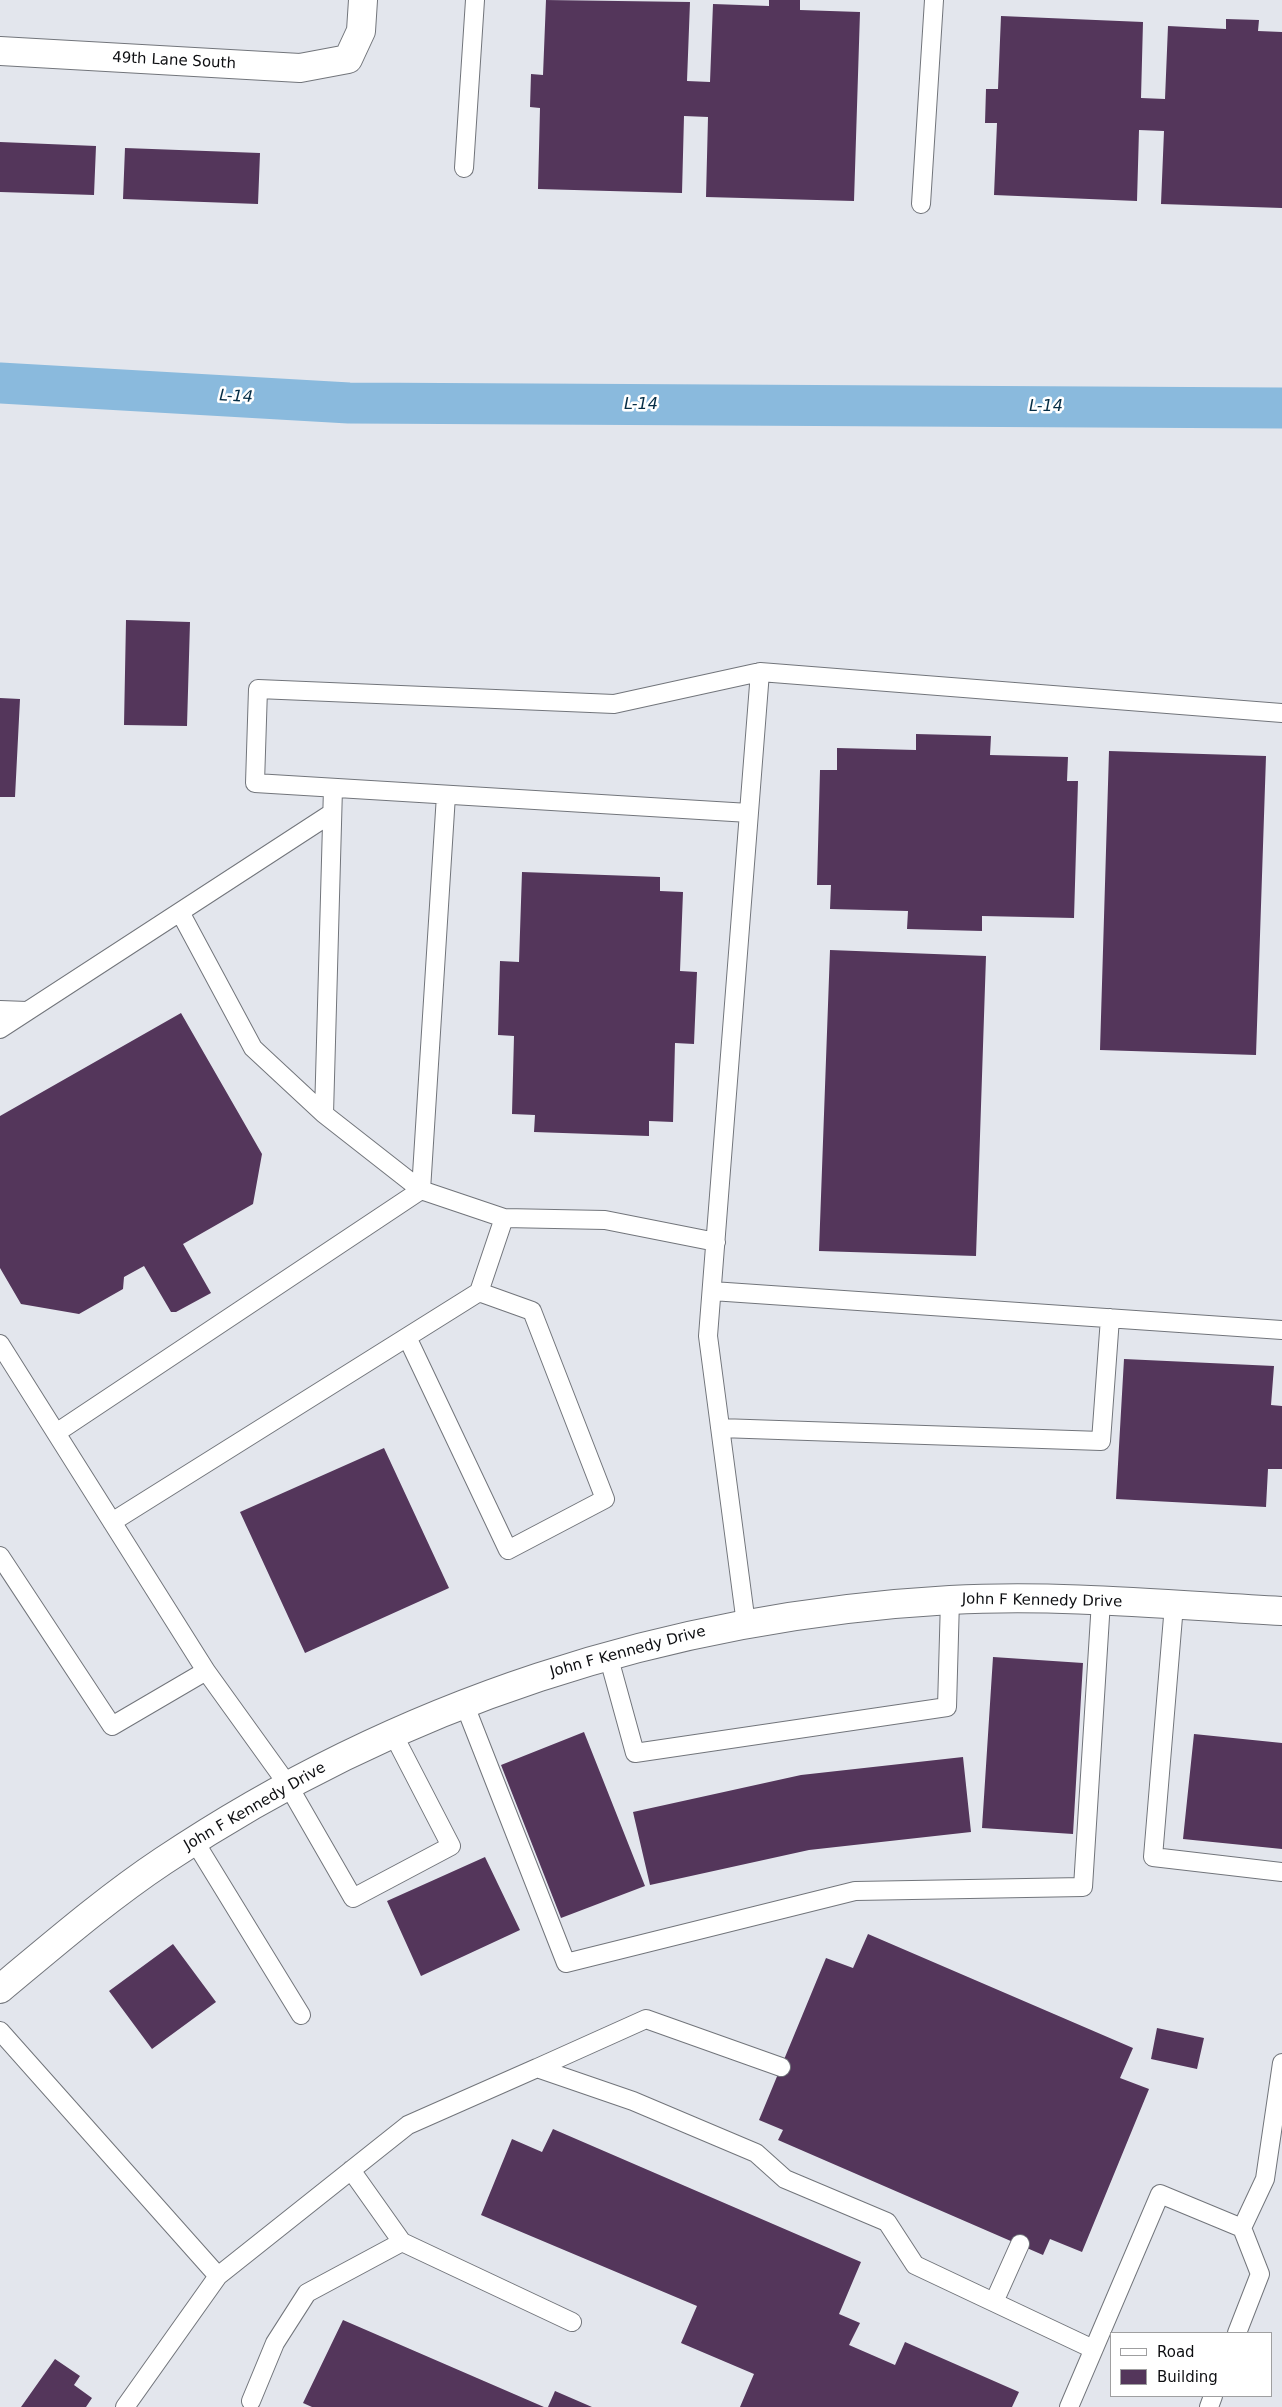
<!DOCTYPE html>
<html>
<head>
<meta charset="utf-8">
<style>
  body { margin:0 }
  #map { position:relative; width:1282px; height:2407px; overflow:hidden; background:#e3e6ed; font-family:"DejaVu Sans",sans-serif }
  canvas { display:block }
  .legend { position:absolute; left:1110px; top:2332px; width:162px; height:65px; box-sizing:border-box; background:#fff; border:1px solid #9f9fa0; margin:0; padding:6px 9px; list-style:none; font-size:15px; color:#0e0f12 }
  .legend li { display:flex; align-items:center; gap:10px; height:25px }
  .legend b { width:25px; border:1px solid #9f9fa0 }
</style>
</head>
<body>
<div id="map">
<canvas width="1282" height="2407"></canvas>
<ul class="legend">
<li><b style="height:6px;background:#fff"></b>Road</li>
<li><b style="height:14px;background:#54365b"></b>Building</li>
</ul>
</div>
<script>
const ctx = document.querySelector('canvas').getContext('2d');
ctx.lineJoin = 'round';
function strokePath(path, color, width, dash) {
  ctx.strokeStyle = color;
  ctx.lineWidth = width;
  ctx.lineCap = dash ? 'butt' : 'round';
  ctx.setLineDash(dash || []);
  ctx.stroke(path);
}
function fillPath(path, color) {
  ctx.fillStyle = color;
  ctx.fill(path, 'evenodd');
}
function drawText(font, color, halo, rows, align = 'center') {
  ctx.font = font + ' "DejaVu Sans",sans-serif';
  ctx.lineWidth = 5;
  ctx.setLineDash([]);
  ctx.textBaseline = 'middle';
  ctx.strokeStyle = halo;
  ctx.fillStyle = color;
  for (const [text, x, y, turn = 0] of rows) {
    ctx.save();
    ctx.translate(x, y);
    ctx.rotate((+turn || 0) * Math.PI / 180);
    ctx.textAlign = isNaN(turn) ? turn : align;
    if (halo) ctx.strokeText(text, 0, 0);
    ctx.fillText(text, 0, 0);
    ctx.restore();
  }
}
const canal = new Path2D(`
  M0,383L349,403L1282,408`);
const building = new Path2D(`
  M546,0L690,2L687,81L710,82L713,4L769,6V0H800V10L860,12L854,201L706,197L708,117L684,116L682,193L538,189L540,108L530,107L531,74L543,75Z
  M1001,16L1143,22L1141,98L1165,99L1168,26L1226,29V19L1259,20L1258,31L1282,32V208L1161,204L1164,131L1139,130L1137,201L994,195L997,123H985L986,89H998Z
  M0,142L96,146L94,195L0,192Z
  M125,148L260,153L258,204L123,199Z
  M126,620L190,622L187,726L124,725Z
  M0,698L20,699L15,797H0Z
  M916,734L991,736L990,755L1068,757L1067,781H1078L1074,918L982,916V931L907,929L908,911L830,909L831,885H817L820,770H837V748L916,750Z
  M1109,751L1266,756L1256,1055L1100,1050Z
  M522,872L660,877V891L683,892L680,971L697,972L694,1044L675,1043L673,1122L649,1121V1136L534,1132L535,1115L512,1114L514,1036L498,1035L500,961L519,962Z
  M830,950L986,956L976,1256L819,1251Z
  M181,1013L262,1154L253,1204L183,1244L211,1293L176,1312H171L144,1266L124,1277L123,1289L79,1314L21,1304L0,1268V1116Z
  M1124,1359L1274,1366L1271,1405L1282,1406V1469H1268L1266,1507L1116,1499Z
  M384,1448L449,1588L305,1653L240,1512Z
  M993,1657L1083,1663L1073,1834L982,1828Z
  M584,1732L645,1886L561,1918L501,1765Z
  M1194,1734L1282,1743V1849L1183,1839Z
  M963,1757L971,1832L809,1850L650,1885L633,1812L801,1775Z
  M485,1857L520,1930L421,1976L387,1901Z
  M868,1934L1133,2048L1120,2078L1149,2089L1082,2252L1050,2239L1043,2255L778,2140L783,2130L759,2120L826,1958L853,1968Z
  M173,1944L216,2002L152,2049L109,1991Z
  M1157,2028L1204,2038L1197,2069L1151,2059Z
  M553,2129L861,2262L839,2314L860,2323L849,2345L895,2365L905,2342L1019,2392L1012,2407H740L754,2374L681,2343L697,2306L481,2215L512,2139L542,2152Z
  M343,2320L544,2407H312L303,2403Z
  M55,2359L80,2376L74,2385L92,2398L86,2407H21Z
  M555,2391L592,2407H548Z`);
const service = new Path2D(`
  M464,168L475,0
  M921,204L934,0
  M446,795L421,1190L504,1218L605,1220L716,1242
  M749,813L255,783L258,689L614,704L760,672
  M180,912L253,1048L324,1114
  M0,1010L27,1011
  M0,1029L332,813
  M712,1291L1282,1330
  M407,1337L508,1550L605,1499L532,1311L479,1292
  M0,1344L206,1671
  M720,1428L1101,1441L1110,1318
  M56,1433L421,1190L324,1114L333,788
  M112,1522L479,1292L504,1218
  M0,1556L112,1726L206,1671L288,1785L353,1898L451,1846L392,1732
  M1174,1605L1153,1857L1282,1872
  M746,1624L708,1336L760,672L1282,713
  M608,1655L635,1753L947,1707L950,1600
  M464,1703L566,1963L855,1891L1083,1887L1101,1601
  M195,1842L301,2015
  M0,2031L218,2276L408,2125L537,2068L633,2101L756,2153L785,2179L887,2222L915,2265L1093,2349
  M537,2068L646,2019L781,2067
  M351,2170L402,2242L572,2322
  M1242,2228L1265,2179L1282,2063
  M994,2302L1020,2244
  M251,2401L275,2343L307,2293L402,2242
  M125,2407L218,2276
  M1069,2407L1160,2194L1242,2228L1260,2274L1237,2333
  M1209,2407L1213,2396`);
const minor = new Path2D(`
  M0,51L300,68L348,59L361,31L363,0
  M0,1989C53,1945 106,1899 163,1861C399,1703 667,1616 950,1600C1060,1594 1172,1605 1282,1611`);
const streetNames = [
  ["49th Lane South",174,61,3],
  ["John F Kennedy Drive",1042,1601,1],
  ["John F Kennedy Drive",628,1652,-15],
  ["John F Kennedy Drive",255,1807,-30]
];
const waterNames = [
  ["L-14",236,397,3],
  ["L-14",641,405],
  ["L-14",1046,407]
];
strokePath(canal, '#8abadd', 41);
fillPath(building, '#54365b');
strokePath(service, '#72757b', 20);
strokePath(minor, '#72757b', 30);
strokePath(service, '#fff', 18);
strokePath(minor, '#fff', 28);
drawText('15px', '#0e0f12', '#fff', streetNames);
drawText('italic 16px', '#052d45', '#fff', waterNames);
</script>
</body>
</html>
